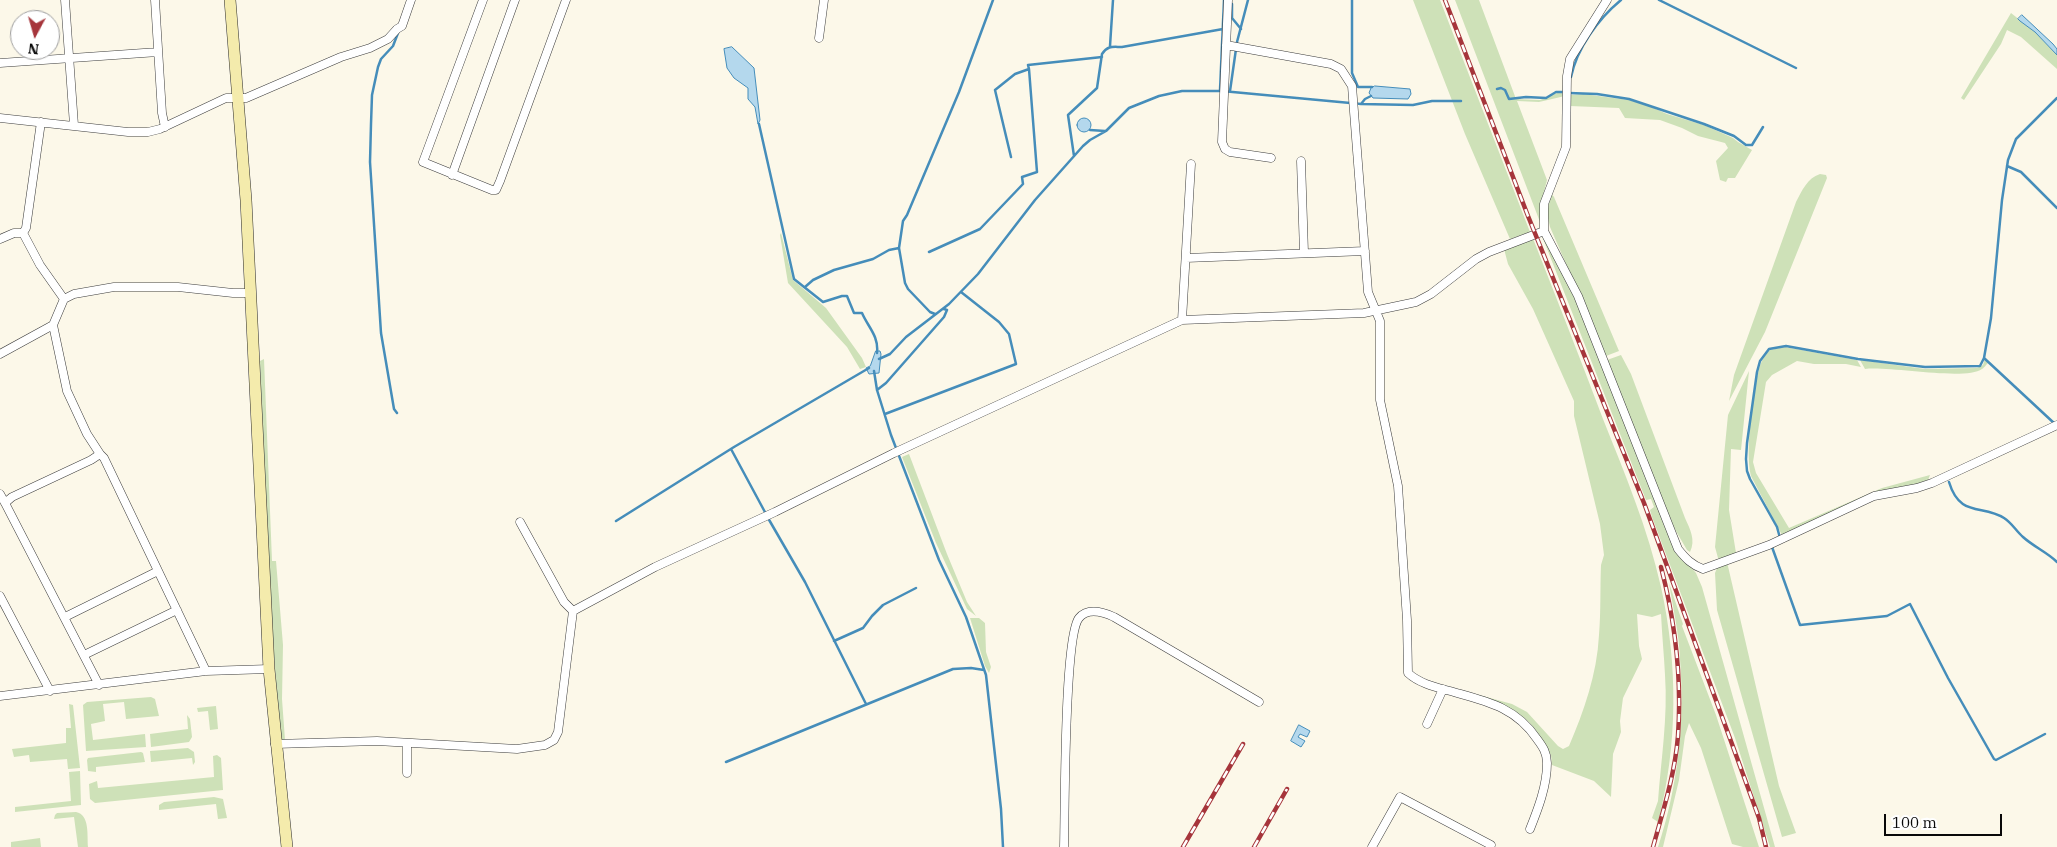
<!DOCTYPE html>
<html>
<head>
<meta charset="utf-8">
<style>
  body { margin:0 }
  #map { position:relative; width:2057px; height:847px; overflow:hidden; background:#fcf8e9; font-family:"IBM Plex Serif",serif }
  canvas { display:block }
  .north { position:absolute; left:10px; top:10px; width:50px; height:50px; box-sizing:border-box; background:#fff; border:1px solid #9d9d9d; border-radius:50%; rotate:186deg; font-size:14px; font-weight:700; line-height:20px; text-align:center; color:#090909 }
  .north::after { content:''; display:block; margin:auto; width:18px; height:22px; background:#a6353b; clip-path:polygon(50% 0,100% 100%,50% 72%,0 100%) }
  .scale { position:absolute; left:1884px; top:814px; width:118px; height:22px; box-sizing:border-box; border:2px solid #090909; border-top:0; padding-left:6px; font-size:15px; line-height:18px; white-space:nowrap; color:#090909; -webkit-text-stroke:4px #fff; paint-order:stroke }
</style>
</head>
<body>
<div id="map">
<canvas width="2057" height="847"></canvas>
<div class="north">N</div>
<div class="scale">100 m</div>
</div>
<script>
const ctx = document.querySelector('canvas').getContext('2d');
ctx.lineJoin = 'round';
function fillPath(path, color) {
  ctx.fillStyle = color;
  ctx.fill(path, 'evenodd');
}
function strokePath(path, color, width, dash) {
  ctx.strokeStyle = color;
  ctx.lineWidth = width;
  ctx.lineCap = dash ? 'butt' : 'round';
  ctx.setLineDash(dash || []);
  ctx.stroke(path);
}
const green = new Path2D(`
  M1413,0H1440L1530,232L1510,239L1465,134Z
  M1455,0H1479L1516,99L1540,100L1557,93H1565V96L1539,102L1517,101L1547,180L1541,204L1540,222Z
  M2011,13L2035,32L2057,55V69L2021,37L2007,30L2001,44L1964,100L1961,98Z
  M1583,94L1629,100L1649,106L1667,114L1704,125L1733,138L1738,142L1752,150L1735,178H1728L1726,182L1720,180L1716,161L1728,148L1725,143L1698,136L1682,128L1660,120L1625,118L1619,108L1570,106L1571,95Z
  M1820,174L1826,175L1827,178L1765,332L1729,401L1734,375L1796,202C1802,191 1807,178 1820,174Z
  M1551,193L1554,197L1619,351L1606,356L1550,227L1547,214Z
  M781,233L793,280L826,308L862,358L866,367L860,369L847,347L788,283L780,235Z
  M1532,236C1556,297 1580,358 1603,419C1625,474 1648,529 1661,587C1678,664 1678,745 1658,822L1652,818L1658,801C1661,760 1668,717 1665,675C1664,655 1662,635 1661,614L1652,617L1637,614L1639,646L1642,659L1623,698L1620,721L1621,732L1613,754L1611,797L1594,781L1552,765L1551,755L1537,732L1529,722L1512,710L1424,680L1512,704L1527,712L1558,746L1563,749L1569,746C1584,711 1597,674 1599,635C1601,612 1600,588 1601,565L1604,555L1600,524L1574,416V401L1533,309L1508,264L1504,249Z
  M1542,236L1564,270L1645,470L1689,565L1696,573L1702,587L1775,847H1770L1735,738L1652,517L1650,510L1654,507L1651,499L1646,500Z
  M1785,347L1857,360L1861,367L1846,364H1814L1797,361L1772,375L1766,382L1753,462L1756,473L1789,528L1882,488L1930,475L1928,480L1908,487L1888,490L1783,537L1752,478C1744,459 1753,383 1761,363C1763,358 1766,354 1770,350Z
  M1621,355L1631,374L1685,518C1690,529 1696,540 1690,552L1687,550L1673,526L1607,360Z
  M264,359L272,561H276L283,645L282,699L285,740H281C269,613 264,487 260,361Z
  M1985,359L1988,363C1987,364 1983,369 1982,369C1965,381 1890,366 1865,369L1860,360L1925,369L1977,368L1983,365Z
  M1749,371L1741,450L1731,449L1729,510L1736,553L1723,559L1718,558L1715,547L1728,415Z
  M909,454L947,554L967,602L976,616L967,609L936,543L902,457Z
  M1727,562L1779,786L1796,833L1782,837L1717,610L1715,573L1717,568Z
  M1669,583L1683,624L1682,626L1716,715L1759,847H1743L1732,844L1701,748L1689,723L1685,736L1679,780L1663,847H1658C1678,787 1685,721 1680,659C1679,633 1673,608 1669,583Z
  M970,618H979L985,623L986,652L991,667L989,673L985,666Z
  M151,697L155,699L159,716L126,719L124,702L103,704L105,721L91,724L93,740L145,734L146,747L86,751L83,705L87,702Z
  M69,704L73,705L80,768L68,769L67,759L30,762L29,755L14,757L12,749L66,743V728H71Z
  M216,706L218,729L210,730L208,711L198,712L197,708Z
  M187,715L190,719L192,737L189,742L151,747L150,734L188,729Z
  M188,748L194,752L195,762L193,765L192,758L151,762L150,751Z
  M141,752L143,753L145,762L96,767V772L88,771L87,760L88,758Z
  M217,755L221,758L223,790L95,803L90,799L89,784L97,781L98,788L214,777L213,756Z
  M80,771L81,805L15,812V807L71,801L69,772Z
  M214,797L223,799L227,818L218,819L216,804L159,810V805L164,802Z
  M76,812C90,815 87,835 88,847H78L74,817L54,819L55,815L57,813Z
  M40,838L41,847H11V842Z`);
const water = new Path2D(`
  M2022,15L2053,44L2057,49V55L2035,32L2020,21L2018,19Z
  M732,47L754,68L760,120L758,124L755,107L748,99V88L734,78L727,68L724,49Z
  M1375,86L1410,89L1411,94L1408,99L1373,98L1369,93L1371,88Z
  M1077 125a7 7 0 1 1 14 0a7 7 0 1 1-14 0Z
  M876,351H880L881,354L879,373L869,374L866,368L870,366Z
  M1299,725L1310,731L1307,737L1300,734L1298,737L1305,741L1301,747L1291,741Z`);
const stream = new Path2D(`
  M1352,0V73L1358,87H1372
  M1659,0L1796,68
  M1232,4V18L1241,29
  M1110,46L1113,0
  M1571,77C1577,48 1598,19 1621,0
  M1497,89L1501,88L1505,90L1509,99L1526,97L1546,98L1556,92H1565
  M1220,90L1224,0
  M1230,91L1237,42L1248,0
  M1569,93L1597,94L1629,99L1704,124L1734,136L1746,145H1752L1763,127
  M1361,104L1365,99L1371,96
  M759,124L794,279L823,302L842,296H847L854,313H862C868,327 879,336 877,353
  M1090,130L1105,131
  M1074,156L1068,115L1097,88L1102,54C1108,45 1113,47 1122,47L1223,29
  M1011,157L995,90L1015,74L1029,69L1028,65L1102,57
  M2007,166L2021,172L2057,208
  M899,248L905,283L908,289L930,312L935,314
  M929,252L980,229L1023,184L1022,177L1037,172L1029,69
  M805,287L813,280L834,270L873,259L889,250L899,248L903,221L907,215L959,92L993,0
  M1984,358L2055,424
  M879,359L890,354L906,337L949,304L978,274L1035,200L1083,146L1090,140L1106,131L1129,108L1159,96L1182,91H1222L1361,104L1413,105L1432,101H1461
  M874,371L877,390L891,435L939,560L966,617L986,675L1001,809L1003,847
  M877,390L886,383L944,317L947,310L944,309
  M397,413L394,409L381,333L370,162L371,124L372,95L378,67L381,59L393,46L398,33
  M885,414L1016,364L1009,334L999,322L961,292
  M731,449L766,514
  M1949,482C1960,518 1982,504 2004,518C2012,523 2016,531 2023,537C2034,547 2047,552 2057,562
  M768,518L805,582L866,704
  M616,521L734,447L869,368
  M1780,538L1777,527L1750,479L1747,471L1746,459L1747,443L1757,372L1760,361L1769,349L1786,346L1858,359L1925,367L1980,366L1984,358L1991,318L2002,200L2008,160L2016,139L2057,98
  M1774,546L1772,547L1800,625L1887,616L1910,604L1948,678L1994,759L1996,760L2045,734
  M834,641L863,628L872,616L883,605L916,588
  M726,762L953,669L971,668L984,670`);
const minor = new Path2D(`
  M65,0L74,125
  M155,0L162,113L165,127
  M483,0L423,162L492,190H496L500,181L566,0
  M1228,0L1222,142L1225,149L1230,152L1271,158
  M819,38L824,0
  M1226,45L1331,64L1341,69L1352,86L1368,292L1380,321V400L1398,486L1407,620L1408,673C1421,685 1440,688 1457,693C1490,702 1517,709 1537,739C1543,747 1547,753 1547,763C1547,786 1538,809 1530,829
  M0,63L158,52
  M0,118L128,132H148L160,129L226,98H246L341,57L370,48L388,39L397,29L402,26L411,0
  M1301,161L1304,253
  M1191,164L1182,320L1364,313L1416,302L1431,294L1476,259L1489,252L1544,231V204L1566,147L1567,76L1570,59L1607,0
  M452,175L515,0
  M1544,231L1578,296L1678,549C1686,559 1692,565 1703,569L1769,545L1874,496L1917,488L1932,483L2057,425
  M23,233L40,265L64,299
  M0,239L14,233H23L26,228L41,122
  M1186,258L1365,251
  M0,354L53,325
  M100,454L104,458L206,671
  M0,494L5,503
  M520,522L564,602L573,611
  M0,596L50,691
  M65,617L158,571
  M84,655L177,610
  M99,685L5,503L12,497L91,460L100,454L87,434L67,391L53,325L64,299L74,294L114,287H178L233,293H251
  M0,696L206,671L269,669
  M1427,724L1443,689
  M275,744L377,741L517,749L545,745L554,740L558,732L573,611L655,567L775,512L894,453L1182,320
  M407,773V743
  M1064,847C1065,813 1064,636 1079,618C1088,607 1103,612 1114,617L1259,702
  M1372,847L1400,797L1491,845L1490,847`);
const secondary = new Path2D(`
  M230,0L246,200L269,669L287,847`);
const rail = new Path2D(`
  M1445,0L1528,216L1644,503L1759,818L1766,847
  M1183,847L1243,744
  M1254,847L1287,789
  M1653,847C1663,811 1675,774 1678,736C1682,679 1675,621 1661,567`);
fillPath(green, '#cee1b8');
fillPath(water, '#b4d8ed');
strokePath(water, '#458dba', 1);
strokePath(stream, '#458dba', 2.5);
strokePath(minor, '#3c3c3c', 9);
strokePath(secondary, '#2b2b2b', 12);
strokePath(minor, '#fff', 8);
strokePath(secondary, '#f4ebac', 11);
strokePath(rail, '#a6353b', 4.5);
strokePath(rail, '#fff', 2.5, [8]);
</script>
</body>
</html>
